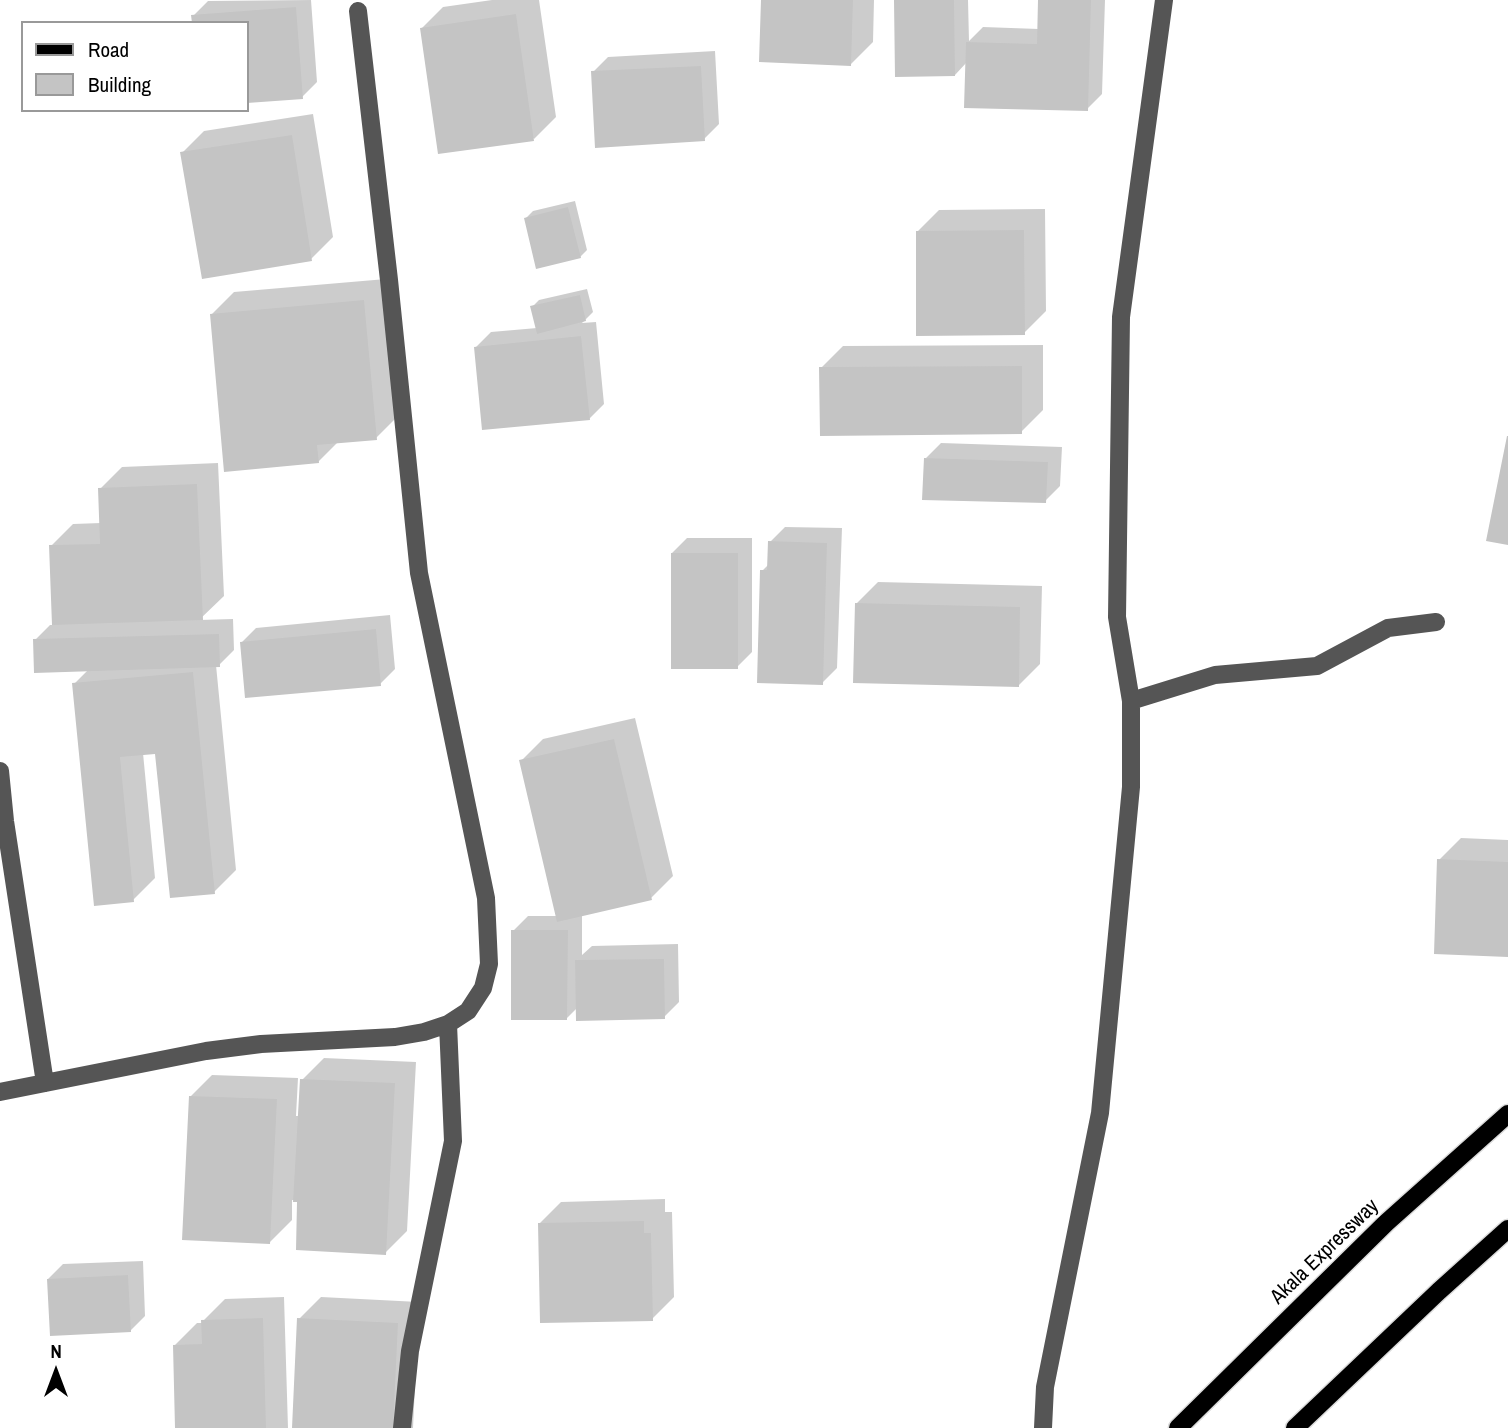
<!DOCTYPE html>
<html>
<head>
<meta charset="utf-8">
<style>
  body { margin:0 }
  #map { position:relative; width:1508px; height:1428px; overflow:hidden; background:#fff; font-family:"Archivo Narrow",sans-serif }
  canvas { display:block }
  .legend { position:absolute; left:21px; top:21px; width:228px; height:91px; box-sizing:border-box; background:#fff; border:2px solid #999; margin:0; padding:9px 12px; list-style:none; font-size:21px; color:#000 }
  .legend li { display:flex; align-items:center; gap:14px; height:35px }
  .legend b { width:35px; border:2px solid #999 }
  .north { position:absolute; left:21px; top:1337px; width:70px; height:70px; -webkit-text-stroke:5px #fff; paint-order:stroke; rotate:0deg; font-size:19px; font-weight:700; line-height:28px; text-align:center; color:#000 }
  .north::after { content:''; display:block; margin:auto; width:24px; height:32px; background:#000; clip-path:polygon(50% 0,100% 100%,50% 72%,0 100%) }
</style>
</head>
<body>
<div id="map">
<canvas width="1508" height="1428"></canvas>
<ul class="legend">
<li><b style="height:9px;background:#000"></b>Road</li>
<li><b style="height:19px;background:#c4c4c4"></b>Building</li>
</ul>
<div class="north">N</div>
</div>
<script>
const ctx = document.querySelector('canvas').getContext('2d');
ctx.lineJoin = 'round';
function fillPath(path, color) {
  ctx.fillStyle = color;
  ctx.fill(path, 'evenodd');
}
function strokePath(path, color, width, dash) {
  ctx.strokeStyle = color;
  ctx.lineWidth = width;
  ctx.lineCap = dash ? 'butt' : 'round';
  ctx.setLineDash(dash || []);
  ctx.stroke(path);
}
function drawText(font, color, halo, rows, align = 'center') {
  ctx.font = font + ' "Archivo Narrow",sans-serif';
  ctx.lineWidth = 5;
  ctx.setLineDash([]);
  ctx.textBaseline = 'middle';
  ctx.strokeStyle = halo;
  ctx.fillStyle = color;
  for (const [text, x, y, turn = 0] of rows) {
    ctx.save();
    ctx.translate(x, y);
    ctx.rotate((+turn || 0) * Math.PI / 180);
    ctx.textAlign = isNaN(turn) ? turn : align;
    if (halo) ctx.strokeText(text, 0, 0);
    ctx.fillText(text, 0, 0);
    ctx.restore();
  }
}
const shadow = new Path2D(`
  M311,0L317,82L302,97L247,101V23L193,16L208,1Z
  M492,0H539L556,117L534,139L421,29L443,7Z
  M763,0H874L873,42L851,64Z
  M896,0H968L969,41L983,27L1039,29L1040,0H1105L1102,94L1087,109L967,62L955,75Z
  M715,51L719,124L704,139L593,72L608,57Z
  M313,114L333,237L311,259L182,153L204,131Z
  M575,201L587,250L580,257L526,218L533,211Z
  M1045,209L1046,311L1024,333L917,232L939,210Z
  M386,279L398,416L376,438L338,442L318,462L212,314L234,292Z
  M587,289L593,312L582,323L596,322L604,404L589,419L476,347L491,332L537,328L532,307L539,300Z
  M1043,345V410L1021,432L821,368L843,346Z
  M941,443L1062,447L1060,486L1045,501L926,458Z
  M218,463L224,596L199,620L233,619L234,650L219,665H216L236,870L214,892L157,752L143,753L155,878L133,900L74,684L89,669L35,640L50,625H54L51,546L73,524L101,523L100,489L122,467Z
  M785,527L842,528L837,668L822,683L762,571L769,564L770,542Z
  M687,538H752V652L737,667L672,553Z
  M878,582L1042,586L1040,664L1018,686L856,604Z
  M390,615L395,669L380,684L241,643L256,628Z
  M635,718L673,876L651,898L582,915V955L592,946L678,944L679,1002L664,1017L578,1007L567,1018L513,931L528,916H558L521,761L543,739Z
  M1461,838L1508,840V955L1439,860Z
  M324,1058L416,1062L407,1231L385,1253L299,1201L292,1200V1220L270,1242L190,1097L212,1075L298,1078L296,1116H300L302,1080Z
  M665,1199V1212H672L674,1297L652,1319L539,1224L561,1202Z
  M143,1261L145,1316L130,1331L48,1279L63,1264Z
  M284,1297L288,1428H177L175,1345L197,1323H203V1321L225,1299Z
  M321,1297L419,1302L413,1428H294L299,1319Z`);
const building = new Path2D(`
  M761,0H853L851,66L759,62Z
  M894,0H954L955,76L895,77Z
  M1038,0H1091L1088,111L964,108L966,42L1037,44Z
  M296,7L303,99L247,103V23H192L191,15Z
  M516,14L534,141L438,154L420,28Z
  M701,66L705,141L595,148L591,71Z
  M292,135L312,261L202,279L180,152Z
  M568,207L581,258L536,269L524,218Z
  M1024,230L1025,335L916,336V231Z
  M580,295L586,321L537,334L530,306Z
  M364,300L377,440L317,445L319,463L224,472L210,314Z
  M581,336L590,420L482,430L474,347Z
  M1022,366V434L820,436L819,367Z
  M1507,436H1508V545L1486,541Z
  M924,458L1048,462L1046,503L922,500Z
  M197,484L203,620L52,625L49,545L100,544L98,488Z
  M768,541L827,543L823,685L757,683L760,570H767Z
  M671,553H738V669H671Z
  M855,603L1020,607L1019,687L853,683Z
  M376,629L381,686L245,698L240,642Z
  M219,634L220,667L34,673L33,639Z
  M193,672L215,894L170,898L155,754L120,757L134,902L94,906L72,683Z
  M614,739L652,900L557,922L519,760Z
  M1437,859L1508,862V957L1434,954Z
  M511,930H568L567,1020H511Z
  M664,959L665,1019L576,1021L575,960Z
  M300,1079L395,1083L386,1255L296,1250L297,1202H293Z
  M189,1096L277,1099L270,1244L182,1240Z
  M644,1221V1233H651L653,1321L540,1323L538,1223Z
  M128,1275L131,1332L50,1336L47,1279Z
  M263,1318L266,1428H175L173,1345L202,1344L201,1320Z
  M297,1318L398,1323L393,1428H292Z`);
const minor = new Path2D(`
  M1131,701L1215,675L1317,666L1388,628L1436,622
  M0,771L5,821L45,1083
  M0,1092L206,1051L261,1044L395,1037L424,1032L448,1024L468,1011L483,988L489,964L486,898L419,573L389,280L358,11
  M402,1428L410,1351L453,1141L448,1024
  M1043,1428L1045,1387L1100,1113L1131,787V701L1117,617L1121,317L1164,0`);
const major = new Path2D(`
  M1178,1428L1386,1223L1508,1114
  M1295,1428L1439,1291L1508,1229`);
const streetNames = [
  ["Akala Expressway",1325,1252,-44]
];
fillPath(shadow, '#0003');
fillPath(building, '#c4c4c4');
strokePath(major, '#dbdbdb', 21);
strokePath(minor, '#555', 18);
strokePath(major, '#000', 18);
drawText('21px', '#000', '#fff', streetNames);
</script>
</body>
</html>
